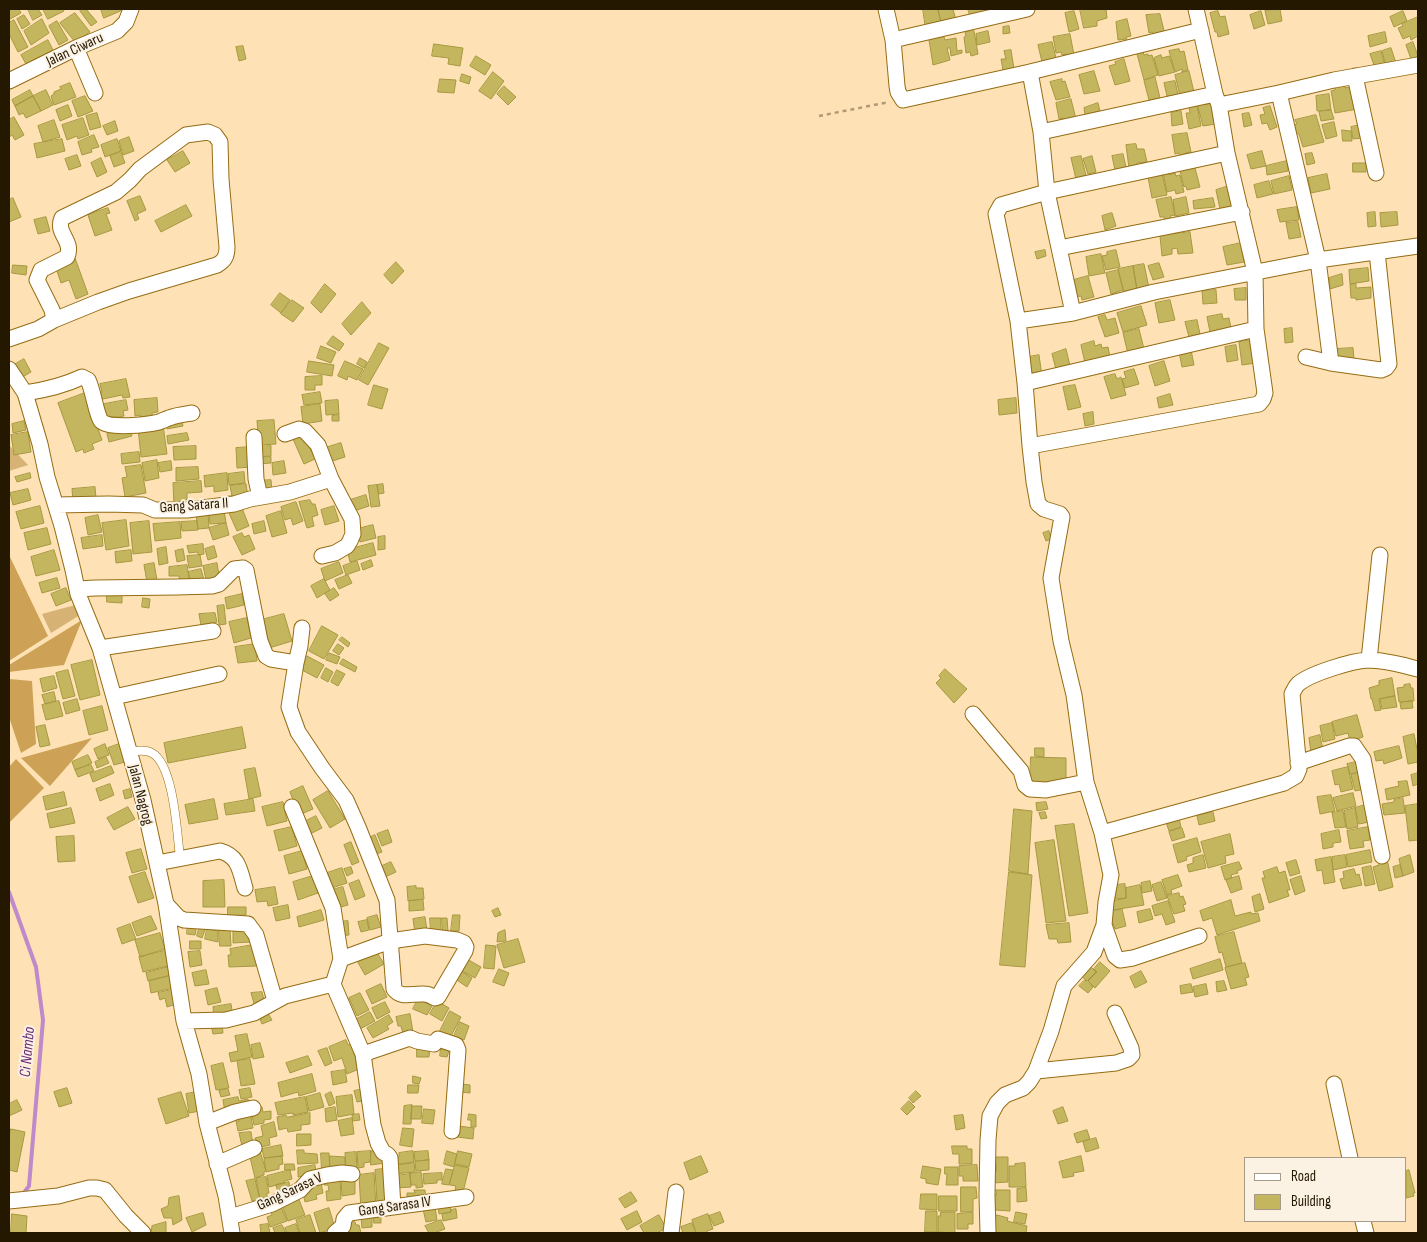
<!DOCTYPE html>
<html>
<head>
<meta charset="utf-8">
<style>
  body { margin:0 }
  #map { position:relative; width:1427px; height:1242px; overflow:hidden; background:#fee2b5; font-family:"Sofia Sans Condensed",sans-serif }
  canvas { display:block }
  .frame { position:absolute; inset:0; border:10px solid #251801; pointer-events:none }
  .legend { position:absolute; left:1244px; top:1157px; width:162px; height:65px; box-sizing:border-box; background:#fcf2e4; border:1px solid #a69b89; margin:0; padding:6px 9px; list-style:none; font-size:15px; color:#251801 }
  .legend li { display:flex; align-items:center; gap:10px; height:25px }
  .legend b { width:25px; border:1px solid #a69b89 }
</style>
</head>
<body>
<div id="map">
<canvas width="1427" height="1242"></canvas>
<div class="frame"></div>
<ul class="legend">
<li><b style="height:6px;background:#fff"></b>Road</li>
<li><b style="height:14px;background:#c4b65f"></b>Building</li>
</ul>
</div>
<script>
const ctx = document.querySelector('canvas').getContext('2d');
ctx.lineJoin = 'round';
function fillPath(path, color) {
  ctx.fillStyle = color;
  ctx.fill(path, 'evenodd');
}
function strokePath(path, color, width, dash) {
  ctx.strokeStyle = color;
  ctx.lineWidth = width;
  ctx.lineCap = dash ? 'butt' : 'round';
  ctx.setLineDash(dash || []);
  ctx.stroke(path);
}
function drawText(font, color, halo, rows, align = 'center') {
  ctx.font = font + ' "Sofia Sans Condensed",sans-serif';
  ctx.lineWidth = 4;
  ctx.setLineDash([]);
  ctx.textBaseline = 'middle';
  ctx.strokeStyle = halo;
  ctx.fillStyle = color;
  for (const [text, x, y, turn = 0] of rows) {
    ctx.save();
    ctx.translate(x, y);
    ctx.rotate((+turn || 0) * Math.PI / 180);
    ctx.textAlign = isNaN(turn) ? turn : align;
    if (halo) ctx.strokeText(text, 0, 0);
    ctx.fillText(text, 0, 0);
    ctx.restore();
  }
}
const green = new Path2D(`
  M9,445L28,465L9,471Z
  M75,605L80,615L51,633L42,614Z`);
const forest = new Path2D(`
  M9,557H10L48,636L9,661Z
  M82,620L64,665L9,672V665Z
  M9,679L32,681L36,744L21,753L9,717Z
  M92,738L50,786L21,758Z
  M16,759L44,788L9,823V767Z`);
const stream = new Path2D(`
  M9,892L36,967L43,1020L29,1186L23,1194`);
const building = new Path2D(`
  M9,9H19L21,13L10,19Z
  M28,9H38L42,15L33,20Z
  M43,9H63L64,11L48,19Z
  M82,9H86L97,22L91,26L80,11Z
  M101,9H125L104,18Z
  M923,9H938L942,28L926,29Z
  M938,9H953L957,24L943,27Z
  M968,9H985L986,15H970Z
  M1080,9H1106L1107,18L1097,21V26L1084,28Z
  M1275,9H1280L1282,21L1268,24L1265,11Z
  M1074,11L1079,29L1069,32L1065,13Z
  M1218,11L1220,17L1225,16L1229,34L1218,37L1217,32H1215L1210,13Z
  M1261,11L1265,25L1254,29L1250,15Z
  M1403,11L1407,21L1394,27L1390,17Z
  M75,13L90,32L75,42L60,23Z
  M1160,14L1165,35L1153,37L1152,32L1149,33L1146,15Z
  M24,15L30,24L22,29L17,19Z
  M1418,17V36L1411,40L1410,36L1403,39L1398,28L1403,26L1402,24Z
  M42,19L49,33L31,45L24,31Z
  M1127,19L1131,36L1126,37L1127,39L1118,40L1116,22Z
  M14,20L28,47L18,52L9,34V23Z
  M57,21L68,40L59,45L49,26Z
  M1009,26L1010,33L1003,34V27Z
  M974,31L978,54L971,56L970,52L966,53L964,37L966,36L965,32Z
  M988,31L990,42L977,45L976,34Z
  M1385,32L1387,42L1370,47L1368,36Z
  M1070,34L1074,55L1067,57V54L1062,55L1061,52L1056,53L1053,37Z
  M944,37L945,40L956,38L957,51L962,50V53L951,56L950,48H947L950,60L933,65L929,40Z
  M48,40L53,50L26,64L21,55Z
  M1052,42L1056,58L1042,62L1038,45Z
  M1413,42L1418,56L1411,59L1406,45Z
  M434,44L463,48L460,66L448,64L449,58L432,56Z
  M243,46L246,59L239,61L236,47Z
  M1391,48L1396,63L1386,66L1382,51Z
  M1179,49L1180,52L1184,51L1188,70L1182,72V69L1175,72L1169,51Z
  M1011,50L1014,69L1003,70L1001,59H1006L1004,51Z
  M1381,51L1385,65L1375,68L1370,54Z
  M1143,52L1144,55L1148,54V56L1152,55L1158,75L1144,80L1137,54Z
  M1161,55L1162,58L1169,56L1175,72L1159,76L1154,58Z
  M476,56L491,65L485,75L470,66Z
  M1124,59L1130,81L1115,85L1109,66L1116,64L1115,62Z
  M1094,71L1100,91L1084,94L1079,75Z
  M1189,71L1194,92L1180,96L1175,75Z
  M493,72L504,81L491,99L479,91Z
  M462,74L471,77L469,84L460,81Z
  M1155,77L1160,98L1149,100L1144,81Z
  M440,79L456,80L454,93L438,92Z
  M1062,79V82L1065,81L1070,97L1056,100L1050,82Z
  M1175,81L1178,95L1167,96L1164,83Z
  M70,83L76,97L54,105L51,96L54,94V92L61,89L60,87Z
  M504,86L516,97L508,105L497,94Z
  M1345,86V88L1354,86L1358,109L1335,113L1331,91L1335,90V88Z
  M30,90L33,96L15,106L12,100Z
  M46,90L53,105L41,111L33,96Z
  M1329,94L1331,110L1317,111L1316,96Z
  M33,96L41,111L26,118L23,113L19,115L15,106Z
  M85,96L93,111L78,117L72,101Z
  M1071,99L1076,119L1064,121L1063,118L1059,119L1056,103Z
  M1205,102L1206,105L1211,103L1216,124L1203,126L1197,104Z
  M1098,103L1100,111L1085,115L1084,108Z
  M68,105L72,116L60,121L56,110Z
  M1197,105L1201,126L1189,129L1186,113H1190L1189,107Z
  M1270,106L1277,127L1270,130L1267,123L1262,124L1260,115L1265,114L1263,108Z
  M1331,110L1334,119L1321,121L1319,112Z
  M1181,111L1183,124L1172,126L1171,113Z
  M97,113L101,127L90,130L86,116Z
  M1249,113L1252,125L1244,127L1242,114Z
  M1316,115L1324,142L1303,147L1299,134H1296L1294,125L1297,124L1295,120Z
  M14,117L24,135L15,140L12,135L9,137V120Z
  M83,118L89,135L78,139L77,136L67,140L62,125Z
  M54,120L60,137L43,142L38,126Z
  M115,121L118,131L107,135L103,126Z
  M1334,122L1337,136L1326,139L1322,125Z
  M1360,125L1362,138L1353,139L1351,127Z
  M1342,130L1351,131L1352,141H1343Z
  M1187,133L1191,152L1185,153L1186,156L1180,157L1179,153L1175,154L1172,135Z
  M94,135L99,147L91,149L92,152L82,155L78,142Z
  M129,137L134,151L123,155L119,141Z
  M62,139L65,151L37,158L34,144Z
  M117,139L121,151L105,157L101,145Z
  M1136,144L1137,149H1144L1147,162L1137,163L1138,166L1129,168L1126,145Z
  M183,151L190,163L175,172L167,160Z
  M1262,151L1266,166L1251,169L1247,155Z
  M121,152L125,163L114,167L110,156Z
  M1312,153L1315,163L1307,165L1305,154Z
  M1123,154L1126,167L1115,170L1112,156Z
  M77,155L81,166L69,170L65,159Z
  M1081,156L1086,175L1076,179L1071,158Z
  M1092,156L1096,172L1088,174L1083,159Z
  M101,158L107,172L97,177L91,163Z
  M1287,161L1288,171L1267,175L1266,166Z
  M1353,163H1366V172H1353Z
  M1195,168L1200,187L1187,190L1186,186L1184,187L1180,171Z
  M1169,172V175L1175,173L1176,176L1180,175L1184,192L1176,194L1175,190L1167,192L1163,173Z
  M1162,174L1167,195L1152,198L1148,177Z
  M1327,174L1330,189L1311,193L1308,178Z
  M1289,176L1292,190L1274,194L1271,181Z
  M1269,181L1273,194L1257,198L1254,185Z
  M1229,186L1233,206L1220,209L1216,190Z
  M140,196L146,210L137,214L139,219L135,221L127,201Z
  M1171,197L1175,215L1170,216L1171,218L1165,220L1164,217H1160L1156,200Z
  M1186,197L1189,213L1175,216L1173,200Z
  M13,198L21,217L9,222V200Z
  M1213,198L1215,207L1194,209L1193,201Z
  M186,205L192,216L161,232L155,221Z
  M1297,207L1299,220L1280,222L1277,210Z
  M108,208L110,213L106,214L112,230L95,236L88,215Z
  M1375,212L1376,226L1368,227L1367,213Z
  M1397,212L1398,225L1381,227L1380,213Z
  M1112,213L1116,226L1105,230L1102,216Z
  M46,217L50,231L38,234L34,220Z
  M1298,222L1301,237L1289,239L1286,223Z
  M1190,232L1193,253L1178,254L1177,248L1172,249V254L1162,256L1160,236Z
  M1241,243L1244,262L1227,265L1223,247Z
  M1045,250L1046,256L1037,259L1035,252Z
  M1116,250L1120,267L1106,270L1102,256L1107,255V252Z
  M1101,254L1105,273L1089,276L1086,257Z
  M75,258L88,294L76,299L69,280L61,283L55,265Z
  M396,262L404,271L392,284L384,275Z
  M1159,263L1164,277L1153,280L1148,266Z
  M1144,264L1149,288L1137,290L1133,266Z
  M13,265L27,266L26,275L12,273Z
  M1133,266L1137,290L1124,292L1118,269Z
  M1368,268L1369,281L1350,284L1349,270Z
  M1118,270L1123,290L1111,294L1106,273Z
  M1342,274L1343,285L1330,289L1329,278Z
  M1088,276L1094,297L1082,300L1081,296L1074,297L1070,281Z
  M325,284L336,294L321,313L311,303Z
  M1356,284V288L1371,287V298L1356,300V298H1351L1350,285Z
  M1246,288V300H1235L1234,289Z
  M1216,290L1217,303L1203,304L1202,291Z
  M280,293L290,300L281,313L271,305Z
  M292,300L304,308L293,322L281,314Z
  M1170,300L1175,320L1159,323L1155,303Z
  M362,302L371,313L351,335L342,324Z
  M1141,306L1147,325L1123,332L1117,313Z
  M1222,314L1223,319L1229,318L1231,328L1210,332L1207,317Z
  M1105,315L1107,320L1115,318L1119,333L1105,337L1098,317Z
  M1197,320L1200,334L1189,337L1185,322Z
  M1292,328L1293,342L1285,343L1284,329Z
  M1139,329L1144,349L1128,354L1123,333Z
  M333,336L344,344L339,351L327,344Z
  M1252,340L1256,363L1242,365L1239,342Z
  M1094,341L1095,346L1101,344L1102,348L1108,347L1110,357L1085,363L1081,345Z
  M379,343L389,348L368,385L359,380Z
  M1236,345L1238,360L1227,362L1225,347Z
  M321,346L336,352L331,363L317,358Z
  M1353,348L1354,359L1336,361V349Z
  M1066,349L1071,370L1057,373L1052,354Z
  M1191,350L1194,365L1182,367L1179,352Z
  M1039,355L1042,376L1032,377L1024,358Z
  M360,358L367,362L364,368L357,364Z
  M24,359L31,372L21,378L14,365Z
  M309,361L334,365L332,376L307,372Z
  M345,361L363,369L357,380L348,376L347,380L338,376Z
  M1164,361L1170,381L1155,386L1149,366Z
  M1134,369L1139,384L1125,388L1122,379L1126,378L1124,372Z
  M1115,374L1117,379L1121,377L1126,395L1111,399L1104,377Z
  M322,376V385H315V390H305V377Z
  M126,379L130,397L123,398L122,395L98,400L96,393L102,392L100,384Z
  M374,385L388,389L382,409L368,405Z
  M1075,385L1081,407L1068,410L1063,387Z
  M320,392L322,403L304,405L302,395Z
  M85,393L102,440L92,444L94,449L84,453L83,449L76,452L58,403Z
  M1170,394L1173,405L1159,408L1157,398Z
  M157,398L158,412L152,413L153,422L140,423V415L135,416L134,400Z
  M1016,398L1017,413L999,415L998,400Z
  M126,400L128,410L123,411L124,416L103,420L99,405Z
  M338,400L339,414L326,415L325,401Z
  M320,404L322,421L303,424L301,407Z
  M1093,412L1094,424L1085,426L1083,414Z
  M339,415V421H332V416Z
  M181,417L183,426L167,429L166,420Z
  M274,420L276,444L259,445L257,421Z
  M24,421L26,430L13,433L12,424Z
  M163,425L167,454L141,457L138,428Z
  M130,428L132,436L109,442L107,434Z
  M28,432L31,452L14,455L11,435Z
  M187,433L189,440L168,444L167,436Z
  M303,434L315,459L304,464L293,439Z
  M341,443L345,457L329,462L325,448Z
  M196,446V459L174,460L173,447Z
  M271,446V456L256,457V447Z
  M251,447L252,467L237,468L236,448Z
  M139,452L140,462L122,464L121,454Z
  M271,457V463L258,464L257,458Z
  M157,460L159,478L145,481L142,463Z
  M171,461L172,470L160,472L158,463Z
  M284,461L286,473L273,475L272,463Z
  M141,465L146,493L125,497L122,478L127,477L125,467Z
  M198,467L199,479L176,481V468Z
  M244,472L245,483L229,485L228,474Z
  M30,473L31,478L17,482L15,477Z
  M227,473L228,490L214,492V486L205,487L204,476Z
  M271,480L272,491H260L259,481Z
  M201,481L202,492L187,493V503L174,504L173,483Z
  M246,484L248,497L227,504V496H232L230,486Z
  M383,484L384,493L379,494L377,485Z
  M377,485L380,506L371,507L368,486Z
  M95,487L96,498L73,501L72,489Z
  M28,489L31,500L13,505L10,493Z
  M366,495L369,506L351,512L347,501Z
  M310,500L312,504H315L318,515L312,517L314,526L307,528L299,502Z
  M296,502L303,521L293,525L291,518L285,520L281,507Z
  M40,506L44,523L21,529L16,512Z
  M334,506L339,521L325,525L321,510Z
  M242,508L249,526L237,531L229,513Z
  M224,510L226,523L210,524L209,512Z
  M281,511L287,533L272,537L266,516Z
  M208,513L209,528L198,529L196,515Z
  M98,515L102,532L88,535L85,518Z
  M126,520L129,546L106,550L102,523Z
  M149,521L152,552L133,554L130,523Z
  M197,521L198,530L182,531L181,522Z
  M264,521L266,531L254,534L252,524Z
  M180,522L181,538L155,541L153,524Z
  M226,523L229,535L213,540L209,528Z
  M373,525L376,538L360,542L357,529Z
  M47,528L51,544L28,550L24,533Z
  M1049,531L1051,539L1046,541L1043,533Z
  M242,533L244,537L249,535L255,549L242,555L233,537Z
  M102,535L103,546L83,549L81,538Z
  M385,536V549L378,550V537Z
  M373,543L376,555L350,562L347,550Z
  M203,544L204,554L199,555L197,552L189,553L187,546Z
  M214,546L217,557L208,560L205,549Z
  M166,547L168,563L159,565L157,549Z
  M183,549L185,560L177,562L175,551Z
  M54,550L60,570L36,576L31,557Z
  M131,550L132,561L116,563L115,552Z
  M200,555L202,566L189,568L187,556Z
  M371,560L373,566L363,570L361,564Z
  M357,561L360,570L346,575L343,566Z
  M339,562L343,573L325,581L321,569Z
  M154,563L157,580L147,582L144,565Z
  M217,563L220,582L207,584L203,566Z
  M187,565L190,582H180L179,576H169V567Z
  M201,569L204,580L191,583L188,572Z
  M348,575L352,583L339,589L335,580Z
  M57,578L60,588L42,593L39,583Z
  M324,579L330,590L317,598L311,586Z
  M66,588L71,600L56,606L51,594Z
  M334,588L339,595L330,601L325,594Z
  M107,591L122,592V603L107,602Z
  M242,594L244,605L227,609L225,598Z
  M143,598L150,599L149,608L142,607Z
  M224,605L226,624L219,625L217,606Z
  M215,613L217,622L201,625L199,614Z
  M284,614L292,641L269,648L261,620Z
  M247,618L251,638L234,643L229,622Z
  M322,626L338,635L324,659L309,651Z
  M342,637L350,643L348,647L339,640Z
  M255,644L257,661L238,663L235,647Z
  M338,644L344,648L339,655L333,651Z
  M329,653L340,657L337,664L326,660Z
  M307,656L324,665L317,678L300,669Z
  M343,659L357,667L355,672L340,664Z
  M92,660L100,695L80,700L71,665Z
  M326,668L333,672L328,682L321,678Z
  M945,669L967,689L954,703L936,683L941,678L939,676Z
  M68,670L75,696L63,699L56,673Z
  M337,670L345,674L338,686L331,682Z
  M54,676L57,688L43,692L40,679Z
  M1392,678L1395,696L1379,699L1381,710L1375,711L1372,699H1371L1369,688L1379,685V681Z
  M1410,684L1411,688H1413L1414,701L1399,702L1397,688L1404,687V685Z
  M54,692L56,701L45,704L42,695Z
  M1395,696L1397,707L1382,709L1380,699Z
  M77,699L80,710L66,714L63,703Z
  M59,701L63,716L46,720L42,705Z
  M1412,701L1413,708L1401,709L1400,703Z
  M102,706L108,730L89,735L83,711Z
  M1357,715L1363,737L1350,741L1348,733L1336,736L1332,722Z
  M1332,723L1335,739L1323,742L1320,726Z
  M45,725L50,745L40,747L36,727Z
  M242,727L246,748L168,763L164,743Z
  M1414,734L1418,754V762L1408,764L1403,737Z
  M1320,735L1323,750L1311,753L1309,738Z
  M105,744L109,755L98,759L94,749Z
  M119,744L125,762L114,765L108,748Z
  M1399,746L1402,758L1384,764L1383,760L1376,761L1374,752Z
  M1035,748H1044V757L1035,756Z
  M88,755L92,763L75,770L72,762Z
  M106,757L109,763L97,768L95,762Z
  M1031,757L1066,758V785L1030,783Z
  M1361,761L1364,771L1350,774L1347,764Z
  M91,765L94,771L78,777L75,770Z
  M111,766L114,773L93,782L90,774Z
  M1348,767L1353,789L1341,792L1339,784L1335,785L1332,771Z
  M255,768L261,796L249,799L244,770Z
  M1361,772L1365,789L1355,791L1351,775Z
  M1418,773V784L1413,786L1411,775Z
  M1407,781L1410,795L1387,800L1385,789L1399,786L1398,782Z
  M110,784L114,795L100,801L96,789Z
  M303,786L313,809L299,815L290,792Z
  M130,789L132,797L125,799L123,791Z
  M328,791L345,819L330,828L313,800Z
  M64,792L67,805L46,810L43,797Z
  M1353,793L1356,806L1337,811L1333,798Z
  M1331,795L1335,811L1320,814L1317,797Z
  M1403,798L1405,813L1384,815L1382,804L1394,802V800Z
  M214,799L218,819L189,824L185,805Z
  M253,799L255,811L226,815L224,804Z
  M283,802L287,821L267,826L262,807Z
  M1046,802L1048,809L1037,811L1036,803Z
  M1418,804V840L1409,841L1405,806Z
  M1365,805L1369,822L1359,824L1355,808Z
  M128,807L135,819L114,830L107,818Z
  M71,808L75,823L50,828L47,814Z
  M1355,808L1358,827L1347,829L1344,811Z
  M1014,809L1032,811L1028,874L1009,871Z
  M1343,811L1346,827L1335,828L1332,813Z
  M1045,812L1047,818L1041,819L1039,813Z
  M1213,812L1215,821L1199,825L1197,816Z
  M316,816L322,828L310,834L304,822Z
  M1179,818L1181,827L1169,831L1166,822Z
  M1074,824L1088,913L1069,916L1055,826Z
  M292,827L297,846L279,851L274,831Z
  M1368,827L1370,840L1363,841L1364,847L1350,849L1347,831Z
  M1182,828L1185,837L1172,841L1169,832Z
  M388,830L392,842L382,846L377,834Z
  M1339,830L1341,842L1333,843V847L1323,849L1321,834Z
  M1230,834L1234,854L1225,856L1226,863L1208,868L1201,842Z
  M375,835L382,852L373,855L367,839Z
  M74,836L75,861L58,862L56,837Z
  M1197,838L1201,852L1186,857L1187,860L1178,863L1173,845Z
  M1054,840L1066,921L1046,923L1035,843Z
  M351,842L359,862L352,865L344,845Z
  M141,849L147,869L132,873L126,853Z
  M1370,850L1372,862L1348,867L1346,855Z
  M302,851L307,869L289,874L284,856Z
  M1203,855L1206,868L1189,872L1187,865L1193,863V858Z
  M1345,855L1347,867L1333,870L1332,857Z
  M1410,855L1414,872L1403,876L1399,859Z
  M1331,857L1335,882L1324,884L1322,870L1317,871L1315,860Z
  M1387,859L1393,887L1379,891L1373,867L1379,865L1378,861Z
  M1296,860L1300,873L1290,876L1286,863Z
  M391,862L396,872L385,877L380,867Z
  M1239,862L1242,869L1237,871L1238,873L1231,875L1232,878L1225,880L1221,867Z
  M1400,865L1403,876L1395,878L1393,867Z
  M1371,866L1375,884L1365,886L1362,868Z
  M351,867L353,873L347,876L344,869Z
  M1277,867L1279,873L1285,871L1290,890H1287L1289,896L1269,903L1262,878H1265L1263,872Z
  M342,868L347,883L332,888L327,873Z
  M1354,869L1356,875L1359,874L1362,885L1343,889L1340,879L1344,878L1343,872Z
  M145,872L154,898L138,903L129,877Z
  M1009,872L1032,875L1025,967L1000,965Z
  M1178,875L1182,886L1171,890L1172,893L1167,895L1162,880Z
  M313,876L318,893L298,900L293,882Z
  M1239,876L1242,889L1231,893L1226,880Z
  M1301,876L1305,891L1295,895L1290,880Z
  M224,880L225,907H203V881Z
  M359,880L365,896L355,900L349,884Z
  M1150,881L1152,891L1142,893L1141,883Z
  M1161,882L1167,898L1157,901L1152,885Z
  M1125,884L1126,898L1115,899V885Z
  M1140,885L1144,905L1113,910L1112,901L1126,898V888Z
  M416,886V888H423L424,899L408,901L407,887Z
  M275,887L278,904L268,906L267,901L257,902L255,890Z
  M343,887L348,905L337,908L332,890Z
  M1179,893L1180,897L1183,896L1186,904L1183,905L1185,911L1174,914L1167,896Z
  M1260,894L1264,909L1255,912L1252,897Z
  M423,900L424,910L409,911V901Z
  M1231,900L1235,916L1251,912V914L1258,913L1260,921L1217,935L1212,918L1203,921L1200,911Z
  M1168,901L1175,922L1166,925L1162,914L1155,916L1152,906Z
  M288,905L290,918L276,921L273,908Z
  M228,907H246V915L228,916Z
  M498,908L501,915L495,917L492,911Z
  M1122,909L1126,926L1115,929L1113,923H1110L1111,912Z
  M1150,909L1153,919L1139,923L1137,912Z
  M321,910L324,920L299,927L297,917Z
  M377,915L381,927L370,930L367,918Z
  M453,915H460L459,931H451Z
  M151,916L157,929L137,936L132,923Z
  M425,917L427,930L415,933L413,919Z
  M430,918H441V931L431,932Z
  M442,918H447L448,931H443Z
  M367,920L369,930L361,932L358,922Z
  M348,921L349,935L339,936L338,922Z
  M188,922L197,924L195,935L187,934Z
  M201,922L207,924L202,938L197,936Z
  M1069,923L1071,942L1058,943L1057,939H1049L1046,925Z
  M130,924L136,939L122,944L117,929Z
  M219,928L230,929L231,946H220Z
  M207,929L218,931V942L205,939Z
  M245,930V933H250V942L233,943V931Z
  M505,930L506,941L497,942L498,933Z
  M1234,932L1242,963L1226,967L1222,952L1219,953L1215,937Z
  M160,933L165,949L140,957L135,940Z
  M518,939L525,962L504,968L497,945Z
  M190,941H201V949H190Z
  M253,945L257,966L229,967L228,955H231L230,949Z
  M486,945L496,946L494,969L484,968Z
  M375,949L384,964L365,975L356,959Z
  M165,951L168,966L143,972L139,957Z
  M200,951L202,965L190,967L188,952Z
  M467,959L481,967L475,978L460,970Z
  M1220,959L1223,970L1193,979L1190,969Z
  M1100,962L1110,971L1095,988L1088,981L1097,972L1094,969Z
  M1245,963L1249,977L1245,978L1247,985L1231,989L1225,968Z
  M1089,965L1096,972L1087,981L1080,975Z
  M169,967L171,975L148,981L146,973Z
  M499,969L509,973L504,986L493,982Z
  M206,970L209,984L195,986L192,973Z
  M459,970L472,978L467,987L454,978Z
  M1141,971L1147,982L1135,988L1130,977Z
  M170,976L173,988L151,993L149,981Z
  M1085,980L1093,987L1088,993L1079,986Z
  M1224,981L1227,990L1217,992L1216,982Z
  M381,984L387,997L372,1004L366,991Z
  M1191,984L1193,992L1181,994L1180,986Z
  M1206,984L1208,994L1195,997L1193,987Z
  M217,988L221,1002L208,1005L205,991Z
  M172,990L176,1004L167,1007L165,998L160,1000L158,993Z
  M262,992L265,1004L255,1007L251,993Z
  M360,993L369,1010L357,1016L349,998Z
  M418,999L432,1006L427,1015L413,1009Z
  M437,1001L449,1008L442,1021L430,1014Z
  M385,1002L390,1012L377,1019L372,1008Z
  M231,1004L233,1017L214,1019L213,1007Z
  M266,1010L272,1020L262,1024L258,1014Z
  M450,1011L461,1017L449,1040L438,1035Z
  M370,1012L375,1021L360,1029L355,1020Z
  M410,1014L413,1032L403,1034L401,1026H398L396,1017Z
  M389,1015L393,1022L387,1026L389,1029L373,1038L367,1028Z
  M460,1022L469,1026L464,1040L454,1036Z
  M222,1024L223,1033L213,1034L211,1025Z
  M247,1034L252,1057L231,1062L229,1053L238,1051L235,1036Z
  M346,1040L348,1045L351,1044L359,1069L347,1074L342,1058L334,1061L329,1047Z
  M260,1043L264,1057L253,1059L251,1045Z
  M417,1046L430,1047L429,1057H417Z
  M327,1048L332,1063L325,1066L318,1051Z
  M441,1049L449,1051L447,1057L440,1056Z
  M308,1056L312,1065L290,1073L286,1063Z
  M250,1059L255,1084L241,1086L237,1061Z
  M223,1063L229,1088L216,1090L211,1066Z
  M345,1070L347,1082L333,1085L331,1072Z
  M312,1074L316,1091L299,1096L298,1092L281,1097L278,1083Z
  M413,1076L421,1078L419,1084L413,1083Z
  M462,1084L470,1085V1093L460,1092Z
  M408,1085H419L418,1093H408Z
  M67,1088L72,1103L59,1107L54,1092Z
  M250,1088L252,1097L241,1099L239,1090Z
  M228,1089L230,1095L221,1097L219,1091Z
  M364,1089L367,1100L357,1102L354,1091Z
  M916,1091L921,1096L913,1103L909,1098Z
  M181,1092L189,1116L166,1124L158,1099Z
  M196,1092L200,1111L189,1113L186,1094Z
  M331,1092L335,1103L329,1106L325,1095Z
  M320,1093L324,1107L309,1111L306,1097Z
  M352,1095L354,1114L338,1117L336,1097Z
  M238,1097L239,1101L248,1099L250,1107L225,1112L223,1100Z
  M305,1097L308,1112L293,1115V1113L278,1115L275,1103Z
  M17,1100L22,1110L9,1116V1104Z
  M909,1101L915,1107L907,1115L901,1109Z
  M412,1105L411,1124H403L404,1106Z
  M412,1106H422L421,1119H411Z
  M262,1107L263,1112L271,1111V1119L264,1120V1123L254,1125L251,1110Z
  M335,1107L337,1120L326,1122L325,1109Z
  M1063,1107L1068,1121L1058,1124L1053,1111Z
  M424,1109L435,1110L433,1124L422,1123Z
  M250,1111L253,1128L238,1131L236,1121H239L238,1113Z
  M310,1113V1124L301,1125V1130L288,1132L287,1128L279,1130L277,1117L286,1115L287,1117Z
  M359,1114L360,1120L353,1121L352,1115Z
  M469,1114L476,1115V1127H471V1120H468Z
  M963,1115L965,1128L956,1130L954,1116Z
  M352,1118L354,1134L341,1136L338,1121Z
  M274,1122L277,1136L269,1138L270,1145L257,1148L255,1138L263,1136L261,1126Z
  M458,1126L474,1128L473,1139L457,1137Z
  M403,1128L414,1129L412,1147L400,1145Z
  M11,1129L25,1132L17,1172L9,1170V1142Z
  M1087,1130L1090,1139L1077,1143L1074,1134Z
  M251,1132L253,1144L242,1146L239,1133Z
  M297,1134H311V1145L297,1146Z
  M1096,1138L1099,1148L1086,1152L1083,1142Z
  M281,1145L283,1156L264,1158L262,1149Z
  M952,1146H967V1149H972V1164H959V1154H953Z
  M297,1150H304V1153L317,1154L318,1163L298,1164Z
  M260,1151L266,1171L264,1172V1175L255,1178L249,1153Z
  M371,1151L370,1162L364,1163V1167L358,1168L357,1152Z
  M371,1151H381L385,1163L371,1165Z
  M413,1151L414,1162L393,1165V1158L399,1157V1153Z
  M428,1151L429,1160L415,1161L414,1152Z
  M447,1151L457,1154L454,1167L444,1164Z
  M458,1151L472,1154L469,1167L455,1164Z
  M356,1152L357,1168H346L345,1153Z
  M321,1153H329L330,1170L322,1171Z
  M282,1156L283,1164L279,1165V1169L266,1172L264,1159Z
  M330,1156L345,1157V1168H330Z
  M701,1156L708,1172L690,1180L684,1163Z
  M1081,1156L1084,1171L1073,1173L1074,1176L1063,1178L1059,1162Z
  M996,1157H1008V1182L993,1183V1171H996Z
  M429,1160V1170L416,1171L415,1162Z
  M414,1163L415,1172L394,1174V1166Z
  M1025,1163L1026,1187H1009V1166H1015V1164Z
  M285,1164H294L295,1170H285Z
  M315,1165L316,1173L298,1177V1168Z
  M455,1165L469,1168L463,1192L455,1190L456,1186L450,1185Z
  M977,1165L978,1181H963V1176H959V1166Z
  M923,1166L941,1169L938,1185L926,1183V1179L921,1178Z
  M945,1167H958V1185H946L947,1174H945Z
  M389,1168L392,1200L377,1202L375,1170Z
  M446,1169L453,1170L449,1185L442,1184Z
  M290,1170L292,1179L284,1181L285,1183L269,1187L267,1176Z
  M1409,1170L1415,1193H1413L1414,1196L1406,1198V1171Z
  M421,1172L423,1187L416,1188V1185H411L410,1174Z
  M374,1173L376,1208L361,1210L359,1175Z
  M442,1173V1180H437V1183L424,1184L423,1174Z
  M410,1174L411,1187L397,1188L396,1176Z
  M266,1177L269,1193H267V1198L260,1200L256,1178Z
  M355,1177V1194L342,1196L341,1178Z
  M340,1178L341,1199L327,1201L326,1191H329L328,1185H324L323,1180Z
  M255,1179L260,1200L252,1201L246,1181Z
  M289,1182L290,1190L278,1193L276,1185Z
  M321,1183L323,1193L316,1195L317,1199L305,1202L302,1188Z
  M961,1187H976L977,1198L973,1199V1212H961Z
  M1026,1188L1027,1201L1017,1202V1189Z
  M414,1190H425L426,1203L407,1204V1193H415Z
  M996,1190H1010V1211L995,1210V1203H992L993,1195H996Z
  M631,1192L637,1201L625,1208L619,1199Z
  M921,1194H937V1210L920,1209Z
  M179,1196L182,1220L173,1225L172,1218H164L161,1209L168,1206L169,1198Z
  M939,1196H957V1211H939Z
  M298,1197L305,1215L288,1221L281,1203Z
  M450,1205L451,1212L439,1214L438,1207Z
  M281,1207L287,1221L270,1227L267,1217L272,1215L270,1210Z
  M435,1207L437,1220L426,1222L423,1209Z
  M329,1208L335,1228L320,1233L314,1213Z
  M456,1209L457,1218L443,1221L442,1214L451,1212V1210Z
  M637,1211L642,1222L627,1230L621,1219Z
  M926,1211H937V1232H925Z
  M720,1212L724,1222L714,1226L709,1216Z
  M941,1212H955V1233L938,1232V1216H940Z
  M1016,1212L1027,1214L1025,1224L1014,1222Z
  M203,1213L206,1225L192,1232L186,1218Z
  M973,1213V1224H968V1229H957V1214Z
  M12,1214L27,1216L26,1233H11Z
  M374,1214H381V1223H374Z
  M708,1214L713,1229L707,1231V1233H696L692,1220Z
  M310,1215L316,1233H300L296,1220Z
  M372,1215V1227L362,1228L361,1217Z
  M659,1215L666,1228L657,1233H644L640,1226Z
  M997,1215L1008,1218L1007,1221L1027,1226L1026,1233H992Z
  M441,1220L445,1229L434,1233H429L425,1226Z
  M166,1222V1233H151L152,1226Z
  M355,1222L356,1225H359L361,1233H345V1224Z
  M692,1223L696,1233H683L681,1227Z
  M268,1224L270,1233H261L260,1225Z
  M296,1224L299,1233H287L285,1228Z
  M282,1225L286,1233H275L273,1228Z`);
const path = new Path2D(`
  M819,116L889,102`);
const service = new Path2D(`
  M129,752C136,751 145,749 152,753C174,765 177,833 180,858`);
const minor = new Path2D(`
  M886,9L893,40L897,86L898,92L903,100L1030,72L1201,30
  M893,40L1027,9
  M76,48L95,93
  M1030,72L1041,132L1047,192L1073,313
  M1355,76L1376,173
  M9,81L76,48L117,31L126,22L131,9
  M1279,93L1334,80L1418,65
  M1219,105L1279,93L1318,260L1331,363
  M1041,132L1215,94
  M1059,248L1242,212
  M1018,321L1073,313L1154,292L1318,260L1418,246
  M9,339L38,329L54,320L98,302L129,291L217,265C224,261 227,257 227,247L221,179L220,142L215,135L208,132L186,135L140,169L130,180L116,192L62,218C55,234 74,240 67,257L41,270L37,280L52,310L54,320
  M1306,357L1331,363L1381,370L1386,368L1389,364L1377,252
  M9,369L25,393L40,444L47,477L62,526L73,570L78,594L100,648L143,800L166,904L184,1021L199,1074L207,1123L226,1196L232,1233
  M1025,383L1256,329
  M25,393C45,390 63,386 82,377L88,380C93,389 96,414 101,421C109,429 147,425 159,422C162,421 166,419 169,418C176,415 185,414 192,413
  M285,434L299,429L305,431L318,445L331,479L352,519L353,534L350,541L347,546L335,553L322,556
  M254,437L256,479L260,497
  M1030,446L1259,404L1263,399L1265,393L1256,329L1255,272L1227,153L1219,105L1215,94L1196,9
  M56,505L108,504L143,505L155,510H187L234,504L250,499L290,492L331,479
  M77,589L95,588L177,587L212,586L219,584L234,569L243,568L246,570L260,641L266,656L271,659L296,663
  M302,628L300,646L296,663L289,707L298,732L322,768L346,800L358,827L387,900L394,989C401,999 413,993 424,994C428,994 432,996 435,998L438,997L465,951L466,947L464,943L457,940L425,936L390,941L341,959
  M100,648L213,631
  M1369,660L1380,555
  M114,697L219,674
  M973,714L1021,771L1025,785L1030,789L1046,790L1086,782
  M1298,763L1349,746H1354L1363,759L1382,856
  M292,807L333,908L341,959L333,984L363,1054L373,1125L378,1143L383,1152L388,1155L390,1158L393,1207
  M1102,833L1284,783L1296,776L1299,769L1292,694C1294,690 1295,687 1298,684C1311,673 1352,661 1368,660C1385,660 1402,665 1418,669
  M157,863L220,851C239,856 240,871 245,888
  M166,904L179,918L184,920L248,924L256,935L275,1001
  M1104,925L1115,956L1120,960L1133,958L1199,936
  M184,1021L226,1020L254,1013L285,996L333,984
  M363,1054L410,1038L417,1041L434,1044L438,1039L456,1045L458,1050L452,1131
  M1036,1071L1116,1063L1128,1059L1132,1055L1131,1048L1115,1013
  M1334,1084L1350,1158
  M207,1123L235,1112L253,1108
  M217,1164L254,1148
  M9,1201L58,1196L89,1188H97L105,1190L126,1216L143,1233
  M230,1217L272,1204L300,1190L310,1179L327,1175L342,1173L352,1174
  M1363,1221L1366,1233
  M335,1233L343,1226L344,1219L349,1213L466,1197
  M671,1233L676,1192
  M988,1233L987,1195L988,1140L990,1116L997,1103L1005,1095L1023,1088L1029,1082L1036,1071L1051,1031L1064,986L1094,952L1104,925L1106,902L1111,875L1102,833L1086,782L1074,695L1061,641L1051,578L1062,517L1060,514L1044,509L1038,504L1034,482L1030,446L1025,383L1018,321L996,214L1001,205L1047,192L1227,153`);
const streetNames = [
  ["Jalan Ciwaru",75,50,-25],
  ["Gang Satara II",194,506,-4],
  ["Jalan Nagrog",140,795,76],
  ["Gang Sarasa V",290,1192,-25],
  ["Gang Sarasa IV",395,1207,-8]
];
const waterNames = [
  ["Ci Nambo",28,1052,-85]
];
fillPath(green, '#d6b275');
fillPath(forest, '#cda257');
strokePath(stream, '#be8aca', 4);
fillPath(building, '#c4b65f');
strokePath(building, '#a79840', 1);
strokePath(service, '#956c13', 9);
strokePath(minor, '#956c13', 17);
strokePath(path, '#b19a75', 2.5, [4, 4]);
strokePath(service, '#fff', 8);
strokePath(minor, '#fff', 15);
drawText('15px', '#251801', '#fcf2e4', streetNames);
drawText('italic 16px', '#6b2d79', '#fcf2e4', waterNames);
</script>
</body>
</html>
